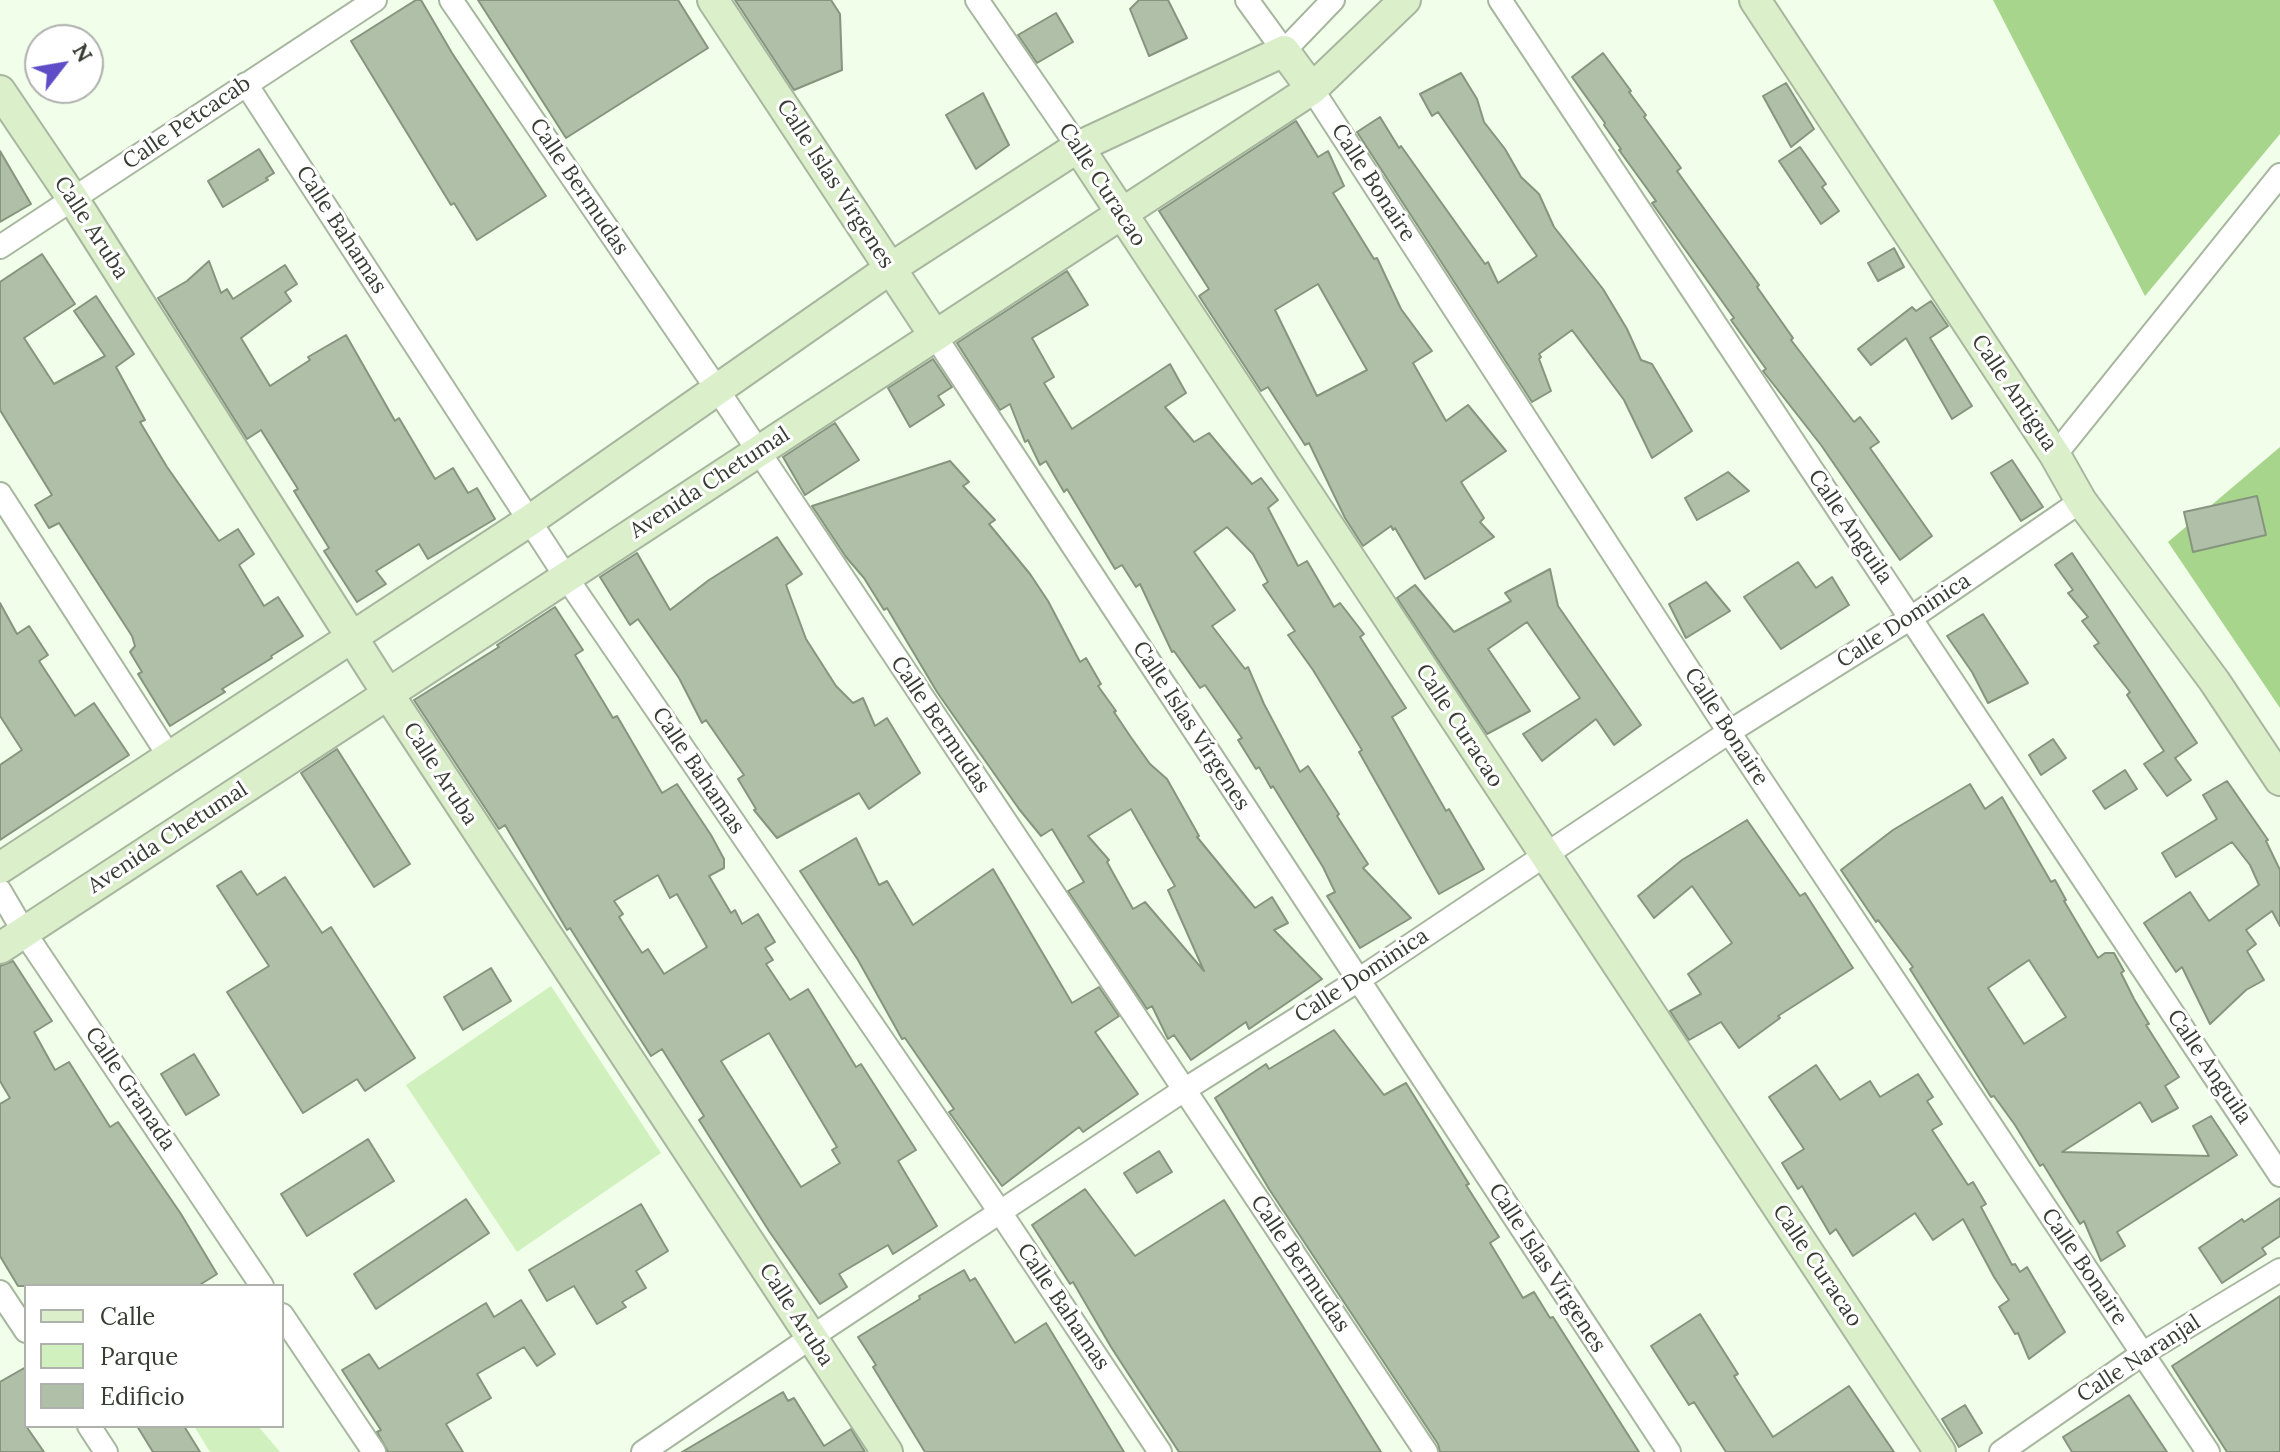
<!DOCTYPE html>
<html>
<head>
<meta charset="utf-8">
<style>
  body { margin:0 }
  #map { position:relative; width:2280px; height:1452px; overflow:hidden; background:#f1feea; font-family:Lora,serif }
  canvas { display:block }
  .legend { position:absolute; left:24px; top:1284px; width:260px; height:144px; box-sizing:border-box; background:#fff; border:2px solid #afb1ad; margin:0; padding:10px 14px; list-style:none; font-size:24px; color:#373d33 }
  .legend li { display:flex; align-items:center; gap:16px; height:40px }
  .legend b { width:40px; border:2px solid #afb1ad }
  .north { position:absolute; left:24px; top:24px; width:80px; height:80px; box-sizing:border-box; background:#fff; border:2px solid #afb1ad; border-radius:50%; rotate:59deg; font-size:22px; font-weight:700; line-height:32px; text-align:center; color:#373d33 }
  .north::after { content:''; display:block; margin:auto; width:28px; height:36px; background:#5e4dc6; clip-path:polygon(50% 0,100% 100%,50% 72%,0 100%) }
</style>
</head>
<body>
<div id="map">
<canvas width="2280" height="1452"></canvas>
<ul class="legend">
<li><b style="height:10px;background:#daefca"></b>Calle</li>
<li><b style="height:22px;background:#d0f1bd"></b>Parque</li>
<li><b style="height:22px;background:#b0bfa7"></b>Edificio</li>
</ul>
<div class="north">N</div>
</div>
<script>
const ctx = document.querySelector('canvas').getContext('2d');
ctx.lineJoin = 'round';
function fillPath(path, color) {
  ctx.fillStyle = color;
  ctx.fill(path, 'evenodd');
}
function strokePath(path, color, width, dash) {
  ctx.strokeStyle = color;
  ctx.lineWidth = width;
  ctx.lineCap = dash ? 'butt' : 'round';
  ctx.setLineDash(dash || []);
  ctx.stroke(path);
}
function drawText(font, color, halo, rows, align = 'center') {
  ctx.font = font + ' Lora,serif';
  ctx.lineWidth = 6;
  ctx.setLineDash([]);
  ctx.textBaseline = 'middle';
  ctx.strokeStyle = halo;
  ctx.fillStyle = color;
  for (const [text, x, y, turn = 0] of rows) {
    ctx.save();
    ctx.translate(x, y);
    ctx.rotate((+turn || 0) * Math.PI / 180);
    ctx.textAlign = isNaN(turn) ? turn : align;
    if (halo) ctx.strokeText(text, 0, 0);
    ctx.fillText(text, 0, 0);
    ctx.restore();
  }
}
const green = new Path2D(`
  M551,986L661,1153L517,1252L406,1085Z
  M194,1426H258L280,1452H210Z`);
const forest = new Path2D(`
  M1993,0H2280V134L2145,296Z
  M2280,447V708L2168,542Z`);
const building = new Path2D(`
  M416,0H421L452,53L546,196L477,240L454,203L451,205L351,41Z
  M478,0H678L708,48L566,138Z
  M735,0H831L840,14L842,70L794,90Z
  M1139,0H1168L1187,38L1149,56L1130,9Z
  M1056,13L1073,42L1037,63L1018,35Z
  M1603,53L1631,91L1629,92L1646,115L1644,117L1681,168L1677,171L1759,285L1757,287L1793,338L1791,340L1854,422L1860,417L1879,442L1870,448L1932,536L1900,560L1821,445L1763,371L1766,369L1731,320L1734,318L1652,203L1656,201L1619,150L1621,149L1604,125L1605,123L1572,77Z
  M1461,73L1477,99L1484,122L1505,149L1521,177L1539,194L1554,227L1603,289L1627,329L1641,360L1652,364L1692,431L1652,458L1624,400L1572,330L1539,354L1541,357L1539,359L1551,391L1532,402L1357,132L1380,117L1399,148L1401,146L1485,264L1488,262L1498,283L1537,256L1438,112L1432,116L1420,94Z
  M1786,83L1814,129L1791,147L1763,96Z
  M983,93L1009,145L976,169L946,115Z
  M1296,121L1318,157L1328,151L1344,186L1333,193L1374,259L1377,258L1401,309L1432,351L1413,363L1446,421L1468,405L1506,451L1461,482L1484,518L1480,522L1494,537L1425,579L1395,528L1393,530L1391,526L1363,546L1345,518L1309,443L1305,445L1268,387L1261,391L1199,296L1209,289L1159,211ZM1318,284L1367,370L1317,396L1275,310Z
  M1800,147L1826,184L1822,187L1839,211L1821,224L1779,161Z
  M259,149L274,173L266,178L268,180L223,207L208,181Z
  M0,151L31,204L0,222Z
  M1894,248L1904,267L1878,281L1868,263Z
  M42,254L75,304L24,338L54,384L105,356L74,311L96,296L134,354L116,367L145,420L140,422L167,467L219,541L238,529L254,554L239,565L264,606L278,597L303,636L271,656L272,658L222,689L225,692L170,726L138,674L142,672L130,652L135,646L132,636L59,523L49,528L35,505L52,495L0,410V282Z
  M209,261L221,293L227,289L233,299L285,265L297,284L285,292L291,301L241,338L270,386L310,360L308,357L346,335L395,421L399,418L435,479L453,468L468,493L477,488L495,519L428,559L419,544L376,571L386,584L357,602L324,551L329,548L294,491L298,489L261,430L247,439L158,298L187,281Z
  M1067,271L1088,305L1032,338L1054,377L1044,383L1072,429L1170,364L1186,393L1165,407L1194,442L1209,433L1252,484L1261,478L1278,500L1268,508L1298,566L1307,561L1334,607L1340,603L1364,634L1360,637L1406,708L1392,717L1446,811L1449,809L1484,869L1439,894L1359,752L1362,750L1313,670L1288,635L1295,631L1263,585L1268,582L1253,554L1227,527L1194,552L1235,610L1212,626L1245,669L1248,667L1264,704L1300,772L1308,766L1339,814L1337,816L1368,864L1363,868L1411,918L1360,948L1327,896L1335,892L1323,867L1273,786L1271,788L1259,767L1256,769L1238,740L1242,738L1205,685L1200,688L1174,651L1172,652L1140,584L1136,587L1122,565L1115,569L1067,489L1064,492L1046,461L1040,465L1028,440L1025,442L1010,404L1000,410L957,343Z
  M1931,301L1948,326L1930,338L1972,406L1952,419L1906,338L1871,365L1858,349L1912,307L1916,311Z
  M933,359L952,387L938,396L944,405L910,427L888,388Z
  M835,423L859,460L805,495L783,457Z
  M2012,460L2043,507L2021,521L1991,473Z
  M950,461L969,482L963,486L995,520L989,524L1030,574L1048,601L1080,662L1086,658L1101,684L1098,686L1116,711L1114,712L1130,736L1150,764L1167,779L1199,836L1197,837L1255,908L1272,897L1288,923L1274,930L1322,979L1249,1029L1246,1022L1191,1060L1174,1035L1168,1039L1152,1006L1147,1009L1068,891L1084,882L1052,829L1041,836L1019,809L937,692L887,608L884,610L864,578L846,557L812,506ZM1131,809L1175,886L1168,890L1204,971L1145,902L1133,909L1107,862L1109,860L1088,836Z
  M1728,472L1749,491L1697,520L1685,498Z
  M2257,496L2266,535L2193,552L2184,512Z
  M777,537L802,574L786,585L806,639L836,686L853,703L863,698L875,726L887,718L920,773L869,809L859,793L777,838L754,810L756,809L738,779L744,775L706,720L702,723L679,678L638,619L630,625L600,577L637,553L670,610L709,580Z
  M2072,553L2197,743L2175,758L2191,780L2167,796L2144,764L2164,751L2127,695L2130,692L2094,646L2099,643L2082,621L2088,617L2068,593L2073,590L2055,565Z
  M1798,562L1816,588L1832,577L1849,605L1781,649L1744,597Z
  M1550,569L1558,606L1641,725L1614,745L1596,719L1542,761L1523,734L1580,698L1527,622L1488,649L1530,711L1487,734L1397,598L1415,585L1454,632L1511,601L1505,593Z
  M1706,582L1730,611L1686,638L1669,604Z
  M0,603L17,634L29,626L48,655L39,661L75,716L94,703L129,755L0,840V765L22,750L0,716Z
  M555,607L583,650L575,655L613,718L617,716L662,793L677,784L711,835L724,859V868L709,876L731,913L735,910L742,924L758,914L775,942L765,948L773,960L766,964L790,1000L808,989L856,1067L861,1064L916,1150L898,1161L937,1226L893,1254L888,1245L839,1274L847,1287L820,1304L769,1231L699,1120L704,1116L662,1049L651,1056L570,928L567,930L505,825L499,829L414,700L499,647L497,645ZM658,875L670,898L677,894L707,947L664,974L648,949L642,953L619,917L623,914L614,901ZM769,1033L837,1147L832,1150L840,1163L801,1187L721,1061Z
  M1983,614L2028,683L1988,703L1972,672L1947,636Z
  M2053,739L2066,758L2041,775L2029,755Z
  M337,749L410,864L374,887L301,773Z
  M2125,770L2137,789L2105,809L2093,791Z
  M2227,781L2268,840L2266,841L2280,870V926L2272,911L2246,930L2256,944L2247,951L2264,980L2246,990L2210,1024L2182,967L2176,972L2144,923L2190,892L2209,921L2259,885L2250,865L2232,842L2176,877L2162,853L2217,819L2203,795Z
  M1970,784L1985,809L2002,797L2051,882L2055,880L2066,900L2064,901L2098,958L2105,953H2114L2124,971L2121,973L2134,999L2149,1024L2146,1025L2179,1077L2165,1086L2178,1108L2152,1122L2140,1102L2062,1152L2209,1156L2193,1126L2211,1116L2237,1155L2117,1232L2125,1246L2101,1261L2084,1221L2080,1224L2043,1164L2040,1166L2015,1125L1994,1096L1991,1097L1910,969L1913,967L1878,920L1876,922L1841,870L1893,830ZM2029,960L2066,1017L2024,1044L1988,988Z
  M1747,820L1800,896L1805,893L1853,968L1778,1016L1780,1018L1739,1048L1721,1022L1689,1040L1670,1011L1701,994L1688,974L1732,943L1692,886L1654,918L1638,896L1682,860Z
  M856,838L879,885L887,881L913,925L993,869L1072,1003L1099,987L1119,1016L1095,1032L1138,1094L1083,1132L1079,1127L1002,1186L949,1112L954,1109L905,1038L902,1039L858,960L800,871Z
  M241,871L257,895L285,877L322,933L331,927L415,1058L365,1091L357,1079L303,1113L227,992L269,966L217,886Z
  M13,961L52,1021L34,1032L55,1070L69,1062L110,1127L118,1122L181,1214L217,1274L198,1286H18L0,1256V1104L10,1098L0,1081V966Z
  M491,968L511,1001L463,1030L444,997Z
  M1334,1030L1384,1095L1406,1083L1469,1184L1466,1185L1499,1237L1490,1243L1523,1298L1534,1292L1550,1318L1553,1317L1639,1452H1440L1438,1444L1269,1189L1215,1098L1266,1064L1269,1069Z
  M194,1054L219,1095L186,1115L161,1074Z
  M1816,1065L1840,1100L1870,1081L1880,1097L1918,1074L1933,1097L1927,1101L1942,1124L1932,1130L1968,1185L1973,1182L1986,1204L1981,1207L2012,1265L2015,1264L2020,1272L2027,1267L2065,1332L2029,1359L2018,1333L2015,1334L1999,1307L2009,1300L1994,1277L1963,1219L1933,1240L1915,1213L1853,1256L1836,1229L1830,1234L1802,1186L1798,1189L1782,1163L1804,1149L1769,1097Z
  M368,1139L394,1181L307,1236L281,1194Z
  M1159,1151L1172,1172L1137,1193L1124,1173Z
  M1085,1189L1135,1256L1224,1200L1381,1452H1179L1111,1347L1073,1282L1070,1284L1032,1225Z
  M2280,1198V1236L2262,1248L2266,1254L2222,1283L2199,1248L2242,1219L2244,1222Z
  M466,1199L489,1233L376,1309L354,1274Z
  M641,1204L668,1251L636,1271L646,1288L622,1302L626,1307L597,1324L574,1286L547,1301L529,1270Z
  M964,1270L970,1281L975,1278L1015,1343L1046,1323L1124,1452H925L873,1367L876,1365L858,1337L920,1299L919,1296Z
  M2280,1296V1452H2227L2172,1366Z
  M521,1300L555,1354L537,1366L524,1347L477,1374L491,1398L446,1424L463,1452H388L377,1432L381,1430L342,1370L369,1354L379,1369L486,1303L494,1317Z
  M1700,1314L1738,1374L1734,1376L1773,1437L1849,1386L1894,1452H1726L1694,1402L1689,1405L1651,1346Z
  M26,1367V1426L44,1452H0V1382Z
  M783,1392L788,1401L794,1398L824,1446L851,1429L865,1452H682Z
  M2129,1395L2167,1452H2072L2063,1437Z
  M1965,1405L1982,1433L1959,1447L1942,1419Z
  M137,1426H184L200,1452H153Z`);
const street = new Path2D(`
  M451,0L717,389L1426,1452
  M977,0L1078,147
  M1247,0L1284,51L1333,0
  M1500,0L2280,1175
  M246,84L566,577L1000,1212L1160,1452
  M1312,89L1729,732L2208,1452
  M0,247L375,0
  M935,336L1669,1452
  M2055,455L2280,175
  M0,494L169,756
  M0,891L24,932L262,1286
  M0,1292L26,1331
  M282,1315L374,1452
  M89,1426L106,1452
  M643,1452L810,1338L1184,1090L1357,981L1729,732L1911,618L2081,501
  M2001,1452L2142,1354L2280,1270`);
const secondary = new Path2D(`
  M713,0L935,336
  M1755,0L2055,455L2081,501L2215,682L2280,780
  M0,91L73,199L388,694L887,1452
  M1078,147L1940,1452
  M0,868L529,521L891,268L1078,147L1284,51L1312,89
  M0,948L1312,89L1405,0`);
const streetNames = [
  ["Calle Petcacab",187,123,-34],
  ["Calle Bonaire",1373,183,57],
  ["Calle Islas Vírgenes",835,184,57],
  ["Calle Curacao",1102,185,57],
  ["Calle Bermudas",579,187,56],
  ["Calle Aruba",91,228,57],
  ["Calle Bahamas",341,230,57],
  ["Calle Antigua",2014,393,56],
  ["Avenida Chetumal",710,483,-33],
  ["Calle Anguila",1850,527,56],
  ["Calle Dominica",1904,621,-33],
  ["Calle Bermudas",940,725,56],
  ["Calle Islas Vírgenes",1191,726,57],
  ["Calle Curacao",1459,726,57],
  ["Calle Bonaire",1726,727,57],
  ["Calle Bahamas",698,771,56],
  ["Calle Aruba",440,774,57],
  ["Avenida Chetumal",168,838,-33],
  ["Calle Dominica",1362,976,-33],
  ["Calle Anguila",2209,1067,56],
  ["Calle Granada",130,1089,56],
  ["Calle Bermudas",1300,1264,56],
  ["Calle Curacao",1817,1266,56],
  ["Calle Bonaire",2084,1267,56],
  ["Calle Islas Vírgenes",1547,1268,57],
  ["Calle Bahamas",1063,1307,56],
  ["Calle Aruba",796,1315,57],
  ["Calle Naranjal",2139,1359,-33]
];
fillPath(green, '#d0f1bd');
fillPath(forest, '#a8d58c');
fillPath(building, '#b0bfa7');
strokePath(building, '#86957e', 2);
strokePath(street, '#a7b69e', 26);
strokePath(secondary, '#a7b69e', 34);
strokePath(street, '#fff', 22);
strokePath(secondary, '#daefca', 30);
drawText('22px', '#373d33', '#fff', streetNames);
</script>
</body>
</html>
